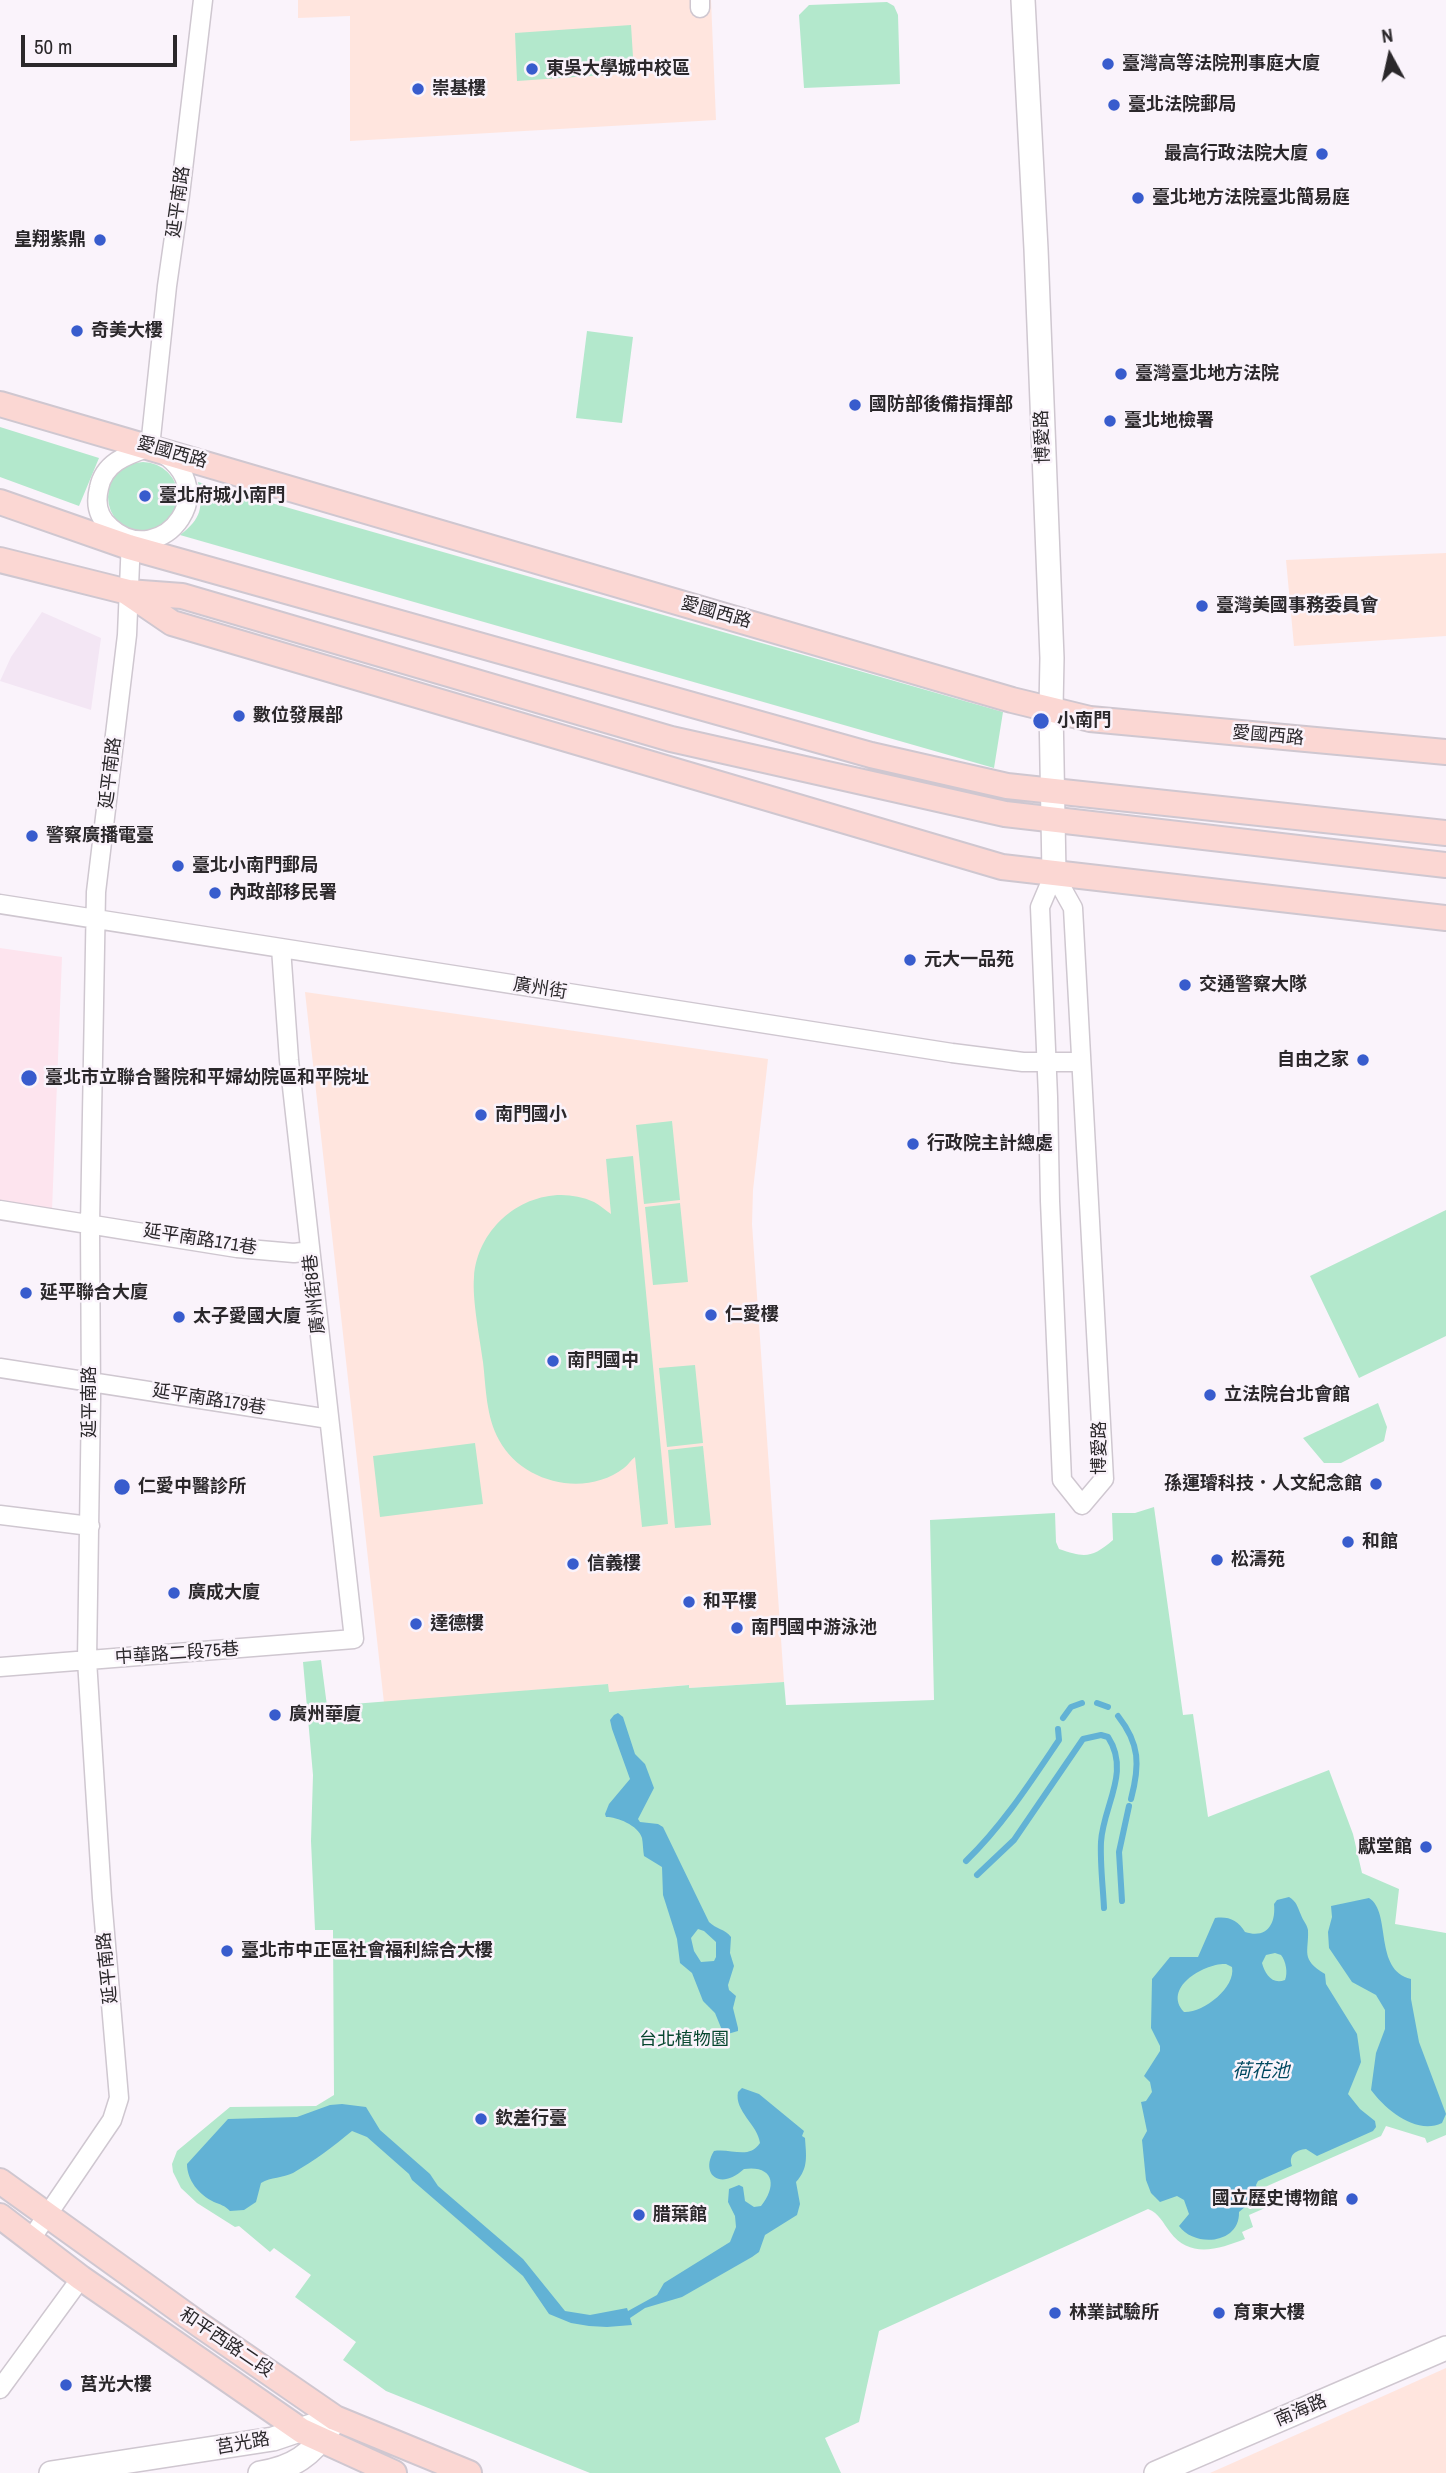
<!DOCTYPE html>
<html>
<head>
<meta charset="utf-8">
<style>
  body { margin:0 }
  #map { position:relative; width:1446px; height:2473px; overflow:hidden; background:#faf3fb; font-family:"Archivo Narrow",sans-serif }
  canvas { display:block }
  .north { position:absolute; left:1355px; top:21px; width:70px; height:70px; -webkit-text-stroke:5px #faf3fb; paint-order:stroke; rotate:352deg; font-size:19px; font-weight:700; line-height:28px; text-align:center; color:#2b282b }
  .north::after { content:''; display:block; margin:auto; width:24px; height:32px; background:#2b282b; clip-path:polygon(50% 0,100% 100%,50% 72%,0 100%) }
  .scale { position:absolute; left:21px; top:35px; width:156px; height:32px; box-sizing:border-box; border:4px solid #2b282b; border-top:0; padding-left:9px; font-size:21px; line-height:24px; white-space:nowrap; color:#2b282b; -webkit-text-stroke:5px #faf3fb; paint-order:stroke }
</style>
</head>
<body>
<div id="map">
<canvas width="1446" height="2473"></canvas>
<div class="north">N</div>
<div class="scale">50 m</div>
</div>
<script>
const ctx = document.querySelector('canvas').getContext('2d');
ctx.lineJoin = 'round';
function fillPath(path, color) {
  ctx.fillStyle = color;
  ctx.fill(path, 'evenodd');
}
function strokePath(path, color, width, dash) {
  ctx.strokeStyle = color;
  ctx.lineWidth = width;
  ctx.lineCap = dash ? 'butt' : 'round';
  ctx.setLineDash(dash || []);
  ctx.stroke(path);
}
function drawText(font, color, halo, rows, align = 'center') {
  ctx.font = font + ' "Archivo Narrow","Noto Sans TC",sans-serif';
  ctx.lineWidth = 5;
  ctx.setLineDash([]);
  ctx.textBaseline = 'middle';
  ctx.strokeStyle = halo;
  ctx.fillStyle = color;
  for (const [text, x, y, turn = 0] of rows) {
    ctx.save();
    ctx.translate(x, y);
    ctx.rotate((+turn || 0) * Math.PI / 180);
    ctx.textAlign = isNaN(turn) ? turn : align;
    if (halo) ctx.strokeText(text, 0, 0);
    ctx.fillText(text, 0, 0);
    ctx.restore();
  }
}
const built = new Path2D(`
  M42,612L101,638L91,710L0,681L11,657Z`);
const education = new Path2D(`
  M298,0H711L716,120L350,141V16L298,18Z
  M1446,553V636L1294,646L1286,560Z
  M305,992L768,1059L753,1190L752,1224L784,1682L689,1688L688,1685L608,1692L607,1684L384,1703Z
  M1446,2368V2473H1210L1343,2414Z`);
const medical = new Path2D(`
  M0,948L62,957L52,1210L0,1200Z`);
const green = new Path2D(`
  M887,2L894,6L898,15L900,84L804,88L799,15L809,5Z
  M631,25L634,73L517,81L515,33Z
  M587,331L633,337L622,423L576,418Z
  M0,427L99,458L79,506L0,477Z
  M108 497a35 35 0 1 1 70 0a35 35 0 1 1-70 0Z
  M198,482L1003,712L994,768L180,535C202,518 203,508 198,482Z
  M672,1121L680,1200L644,1204L636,1125Z
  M633,1156L668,1524L642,1527L635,1457C631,1460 628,1465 624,1468C585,1498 522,1483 499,1440C486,1417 486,1388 483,1362C480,1339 472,1300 474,1277C478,1220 539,1178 594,1202C600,1205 606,1211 611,1214L606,1159Z
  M680,1203L688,1282L653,1285L645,1207Z
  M1446,1210V1336L1359,1378L1310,1276Z
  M695,1365L703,1443L667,1447L659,1368Z
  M1378,1403L1387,1427L1384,1441L1341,1463H1324L1303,1438Z
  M475,1443L483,1504L380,1517L373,1456Z
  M703,1446L711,1525L675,1528L668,1450Z
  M1154,1507L1183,1715L1193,1714L1208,1817L1329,1770L1353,1834L1362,1873L1399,1889L1395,1924L1446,1933V2135L1427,2143L1425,2138L1386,2126L1381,2136L1265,2187L1272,2205L1249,2215L1253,2227L1242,2232L1245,2239C1219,2249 1190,2259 1170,2232C1163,2223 1159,2213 1148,2209L879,2331L859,2422L825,2438L841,2473H590L386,2391L343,2360L356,2342L295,2297L311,2275L274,2248L270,2252L239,2226L235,2227L197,2203L181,2188L173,2172L172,2164L177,2151L230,2107L316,2106L334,2095L333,1930H315L311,1841L313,1775L303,1662L321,1660L327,1706L608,1684L609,1692L689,1685V1688L784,1682L786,1705L934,1700L930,1520L1055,1513L1056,1542L1059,1549C1085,1558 1092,1558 1113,1540L1112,1513H1135Z`);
const water = new Path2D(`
  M618,1713L623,1717L635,1754L645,1764L654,1788L638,1819L640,1822L658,1824L663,1827L709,1922C716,1929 725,1929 731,1937L730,1953L734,1966L728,1985L729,1990L736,1996L733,2008L738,2028V2031L724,2035L715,2013L703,2001L692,1973L680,1963L677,1939L663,1895L662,1867L644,1856C643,1851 643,1843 642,1838C638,1825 617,1817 606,1817L605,1814L609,1804L630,1779L612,1729L610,1720L614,1715ZM698,1929L704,1931L716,1942V1957L714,1961L701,1962L694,1951L691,1938Z
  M1289,1897C1297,1902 1297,1906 1301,1915C1303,1921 1307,1924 1308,1930C1309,1952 1300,1959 1325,1974L1326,1984L1357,2034L1361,2062L1348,2094L1360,2109L1375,2121L1376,2127L1373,2131L1317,2156L1306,2149C1296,2150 1288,2155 1292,2166L1258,2181L1256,2185L1259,2195L1239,2212C1240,2244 1195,2248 1179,2226L1189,2214L1184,2200L1177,2196L1160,2202L1151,2193L1146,2180L1142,2140L1147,2131L1141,2102L1146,2101L1152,2092L1150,2082L1144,2076L1160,2051V2046L1151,2028L1152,1979L1170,1957H1198L1215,1918C1228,1916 1238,1920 1245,1932C1267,1939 1276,1924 1274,1904L1277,1900ZM1275,1953L1281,1955C1286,1961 1288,1973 1285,1980C1272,1985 1265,1974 1262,1963L1266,1955ZM1226,1964L1232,1967C1236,1988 1203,2013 1184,2012C1162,1988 1204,1963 1226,1964Z
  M1369,1898C1392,1912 1373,1970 1411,1979V1999L1419,2042L1446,2114L1442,2123C1416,2135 1386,2110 1371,2090L1376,2053L1385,2029V2010L1376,1995L1352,1982L1329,1948L1328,1932L1332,1917L1331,1906Z
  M742,2088L759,2094L804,2131L802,2136L805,2138C806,2155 809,2168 796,2182L800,2204L797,2215L765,2235L759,2252L752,2257L682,2297L645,2308L630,2318L632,2325L607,2327L589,2326L571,2323L549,2314L523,2276L412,2180L409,2174L367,2137L352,2131C334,2146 314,2161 293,2173C283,2178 271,2177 261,2183L256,2202L244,2210L230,2211C224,2205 221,2205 214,2202C199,2195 187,2180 187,2164L228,2119L297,2117L330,2105L342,2104L366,2107L380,2130L430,2174L438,2186L523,2259L565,2311L590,2315L627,2308L628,2311L657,2295L664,2283L730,2242L736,2227L735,2216L728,2202L729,2189L739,2185L743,2187L745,2201L754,2207L761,2206C778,2185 773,2165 744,2169C719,2192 700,2173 714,2151C731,2148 749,2160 760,2143C758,2125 734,2111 738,2092Z`);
const stream = new Path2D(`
  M1097,1703L1108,1707
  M1118,1716C1140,1744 1140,1765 1131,1799
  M1063,1718L1071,1707L1082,1703
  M966,1861C1003,1825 1030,1783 1059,1740L1058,1729
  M977,1875L1014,1840L1083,1739L1101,1735L1108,1737C1131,1772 1103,1806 1101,1842C1100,1864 1103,1887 1104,1908
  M1122,1901L1119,1852L1129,1806`);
const minor = new Path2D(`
  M700,0V8
  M150,447L167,286L180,195L203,0
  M150,447C233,484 161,574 110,527C98,517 95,504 99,488C104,462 127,455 150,447Z
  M1054,874L1073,908L1104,1479L1082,1505L1062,1480L1050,1201L1048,1097L1040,907Z
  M0,904L952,1053L1023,1062H1081
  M0,1210L237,1248L294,1253L310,1251
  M0,1368L329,1419
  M0,1515L90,1526
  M0,1667L354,1639L289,1060L281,948
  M31,2239L112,2120L119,2098L102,1898L87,1660L91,1398L90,1225L96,892L127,635L131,539
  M0,2389L81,2278`);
const tertiary = new Path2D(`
  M1023,0L1036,249L1052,658L1051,708L1054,874
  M51,2473L273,2439L335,2418
  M260,2473C293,2468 312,2455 330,2427
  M1156,2473L1446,2348`);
const secondary = new Path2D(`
  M0,404L1012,700L1090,719L1446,752
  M0,502L129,547L871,755L1007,786L1446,833
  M0,560L128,592L182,596L671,739L1005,814L1446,865
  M128,593L172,623L1002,867L1446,918
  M0,2181L200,2325L335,2418L469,2473
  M0,2216L81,2278L302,2431L394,2473`);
const markers = [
  [1108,64,7,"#385ccd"],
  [532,69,7,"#385ccd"],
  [418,89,7,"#385ccd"],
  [1114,105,7,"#385ccd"],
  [1322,154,7,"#385ccd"],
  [1138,198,7,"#385ccd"],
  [100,240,7,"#385ccd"],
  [77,331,7,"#385ccd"],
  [1121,374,7,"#385ccd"],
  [855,405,7,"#385ccd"],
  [1110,421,7,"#385ccd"],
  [145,496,7,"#385ccd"],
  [1202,606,7,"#385ccd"],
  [239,716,7,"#385ccd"],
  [1041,721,9,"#385ccd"],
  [32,836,7,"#385ccd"],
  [178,866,7,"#385ccd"],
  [215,893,7,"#385ccd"],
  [910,960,7,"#385ccd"],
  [1185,985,7,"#385ccd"],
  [1363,1060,7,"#385ccd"],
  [29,1078,9,"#385ccd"],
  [481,1115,7,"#385ccd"],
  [913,1144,7,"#385ccd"],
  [26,1293,7,"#385ccd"],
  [711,1315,7,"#385ccd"],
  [179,1317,7,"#385ccd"],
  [553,1361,7,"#385ccd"],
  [1210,1395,7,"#385ccd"],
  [1376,1484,7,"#385ccd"],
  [122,1487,9,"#385ccd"],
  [1348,1542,7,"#385ccd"],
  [1217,1560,7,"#385ccd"],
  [573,1564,7,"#385ccd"],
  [174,1593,7,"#385ccd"],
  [689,1602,7,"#385ccd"],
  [416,1624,7,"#385ccd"],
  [737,1628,7,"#385ccd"],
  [275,1715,7,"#385ccd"],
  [1426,1847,7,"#385ccd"],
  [227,1951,7,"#385ccd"],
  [481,2119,7,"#385ccd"],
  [1352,2199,7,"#385ccd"],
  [639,2215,7,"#385ccd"],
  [1055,2313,7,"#385ccd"],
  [1219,2313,7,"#385ccd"],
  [66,2385,7,"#385ccd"]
];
const poiNames = [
  ["臺灣高等法院刑事庭大廈",1122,64],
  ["東吳大學城中校區",546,69],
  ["崇基樓",432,89],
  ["臺北法院郵局",1128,105],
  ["最高行政法院大廈",1308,154,"right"],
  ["臺北地方法院臺北簡易庭",1152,198],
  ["皇翔紫鼎",86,240,"right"],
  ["奇美大樓",91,331],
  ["臺灣臺北地方法院",1135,374],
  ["國防部後備指揮部",869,405],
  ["臺北地檢署",1124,421],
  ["臺北府城小南門",159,496],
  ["臺灣美國事務委員會",1216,606],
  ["數位發展部",253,716],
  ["小南門",1057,721],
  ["警察廣播電臺",46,836],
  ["臺北小南門郵局",192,866],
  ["內政部移民署",229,893],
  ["元大一品苑",924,960],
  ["交通警察大隊",1199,985],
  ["自由之家",1349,1060,"right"],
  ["臺北市立聯合醫院和平婦幼院區和平院址",45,1078],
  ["南門國小",495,1115],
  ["行政院主計總處",927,1144],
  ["延平聯合大廈",40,1293],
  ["仁愛樓",725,1315],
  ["太子愛國大廈",193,1317],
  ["南門國中",567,1361],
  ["立法院台北會館",1224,1395],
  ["孫運璿科技．人文紀念館",1362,1484,"right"],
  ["仁愛中醫診所",138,1487],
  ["和館",1362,1542],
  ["松濤苑",1231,1560],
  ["信義樓",587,1564],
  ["廣成大廈",188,1593],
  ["和平樓",703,1602],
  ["達德樓",430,1624],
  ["南門國中游泳池",751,1628],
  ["廣州華廈",289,1715],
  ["獻堂館",1412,1847,"right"],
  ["臺北市中正區社會福利綜合大樓",241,1951],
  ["欽差行臺",495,2119],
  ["國立歷史博物館",1338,2199,"right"],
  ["腊葉館",653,2215],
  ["林業試驗所",1069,2313],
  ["育東大樓",1233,2313],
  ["莒光大樓",80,2385]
];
const streetNames = [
  ["延平南路",179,202,-82],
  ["博愛路",1043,437,-92],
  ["愛國西路",172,453,16],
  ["愛國西路",716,613,16],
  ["愛國西路",1268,736,5],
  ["延平南路",111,773,-83],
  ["廣州街",540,989,9],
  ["延平南路171巷",200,1240,9],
  ["廣州街8巷",315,1294,-96],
  ["延平南路179巷",209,1400,9],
  ["延平南路",90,1402,-90],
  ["博愛路",1100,1448,-90],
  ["中華路二段75巷",177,1654,-4],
  ["延平南路",108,1968,-96],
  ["和平西路二段",226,2343,34],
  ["南海路",1301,2411,-23],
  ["莒光路",243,2444,-10]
];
const parkNames = [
  ["台北植物園",684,2040]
];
const waterNames = [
  ["荷花池",1261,2072]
];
fillPath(built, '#f3e6f4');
fillPath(education, '#ffe5de');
fillPath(medical, '#fde4ee');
fillPath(green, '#b3e8cc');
fillPath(water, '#62b2d5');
strokePath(stream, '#62b2d5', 6);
strokePath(minor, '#cfc7d0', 21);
strokePath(tertiary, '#cfc7d0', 26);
strokePath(secondary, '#cfc7d0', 28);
strokePath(minor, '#fff', 18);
strokePath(tertiary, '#fff', 23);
strokePath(secondary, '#fbd7d3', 24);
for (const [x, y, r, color] of markers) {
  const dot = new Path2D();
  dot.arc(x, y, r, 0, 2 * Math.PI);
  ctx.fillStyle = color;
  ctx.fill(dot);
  strokePath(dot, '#faf3fb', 2.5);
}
drawText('bold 18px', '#2b282b', '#faf3fb', poiNames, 'left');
drawText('18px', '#2b282b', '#faf3fb', streetNames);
drawText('18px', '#06462e', '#faf3fb', parkNames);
drawText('italic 19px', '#004860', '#faf3fb', waterNames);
</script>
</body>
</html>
